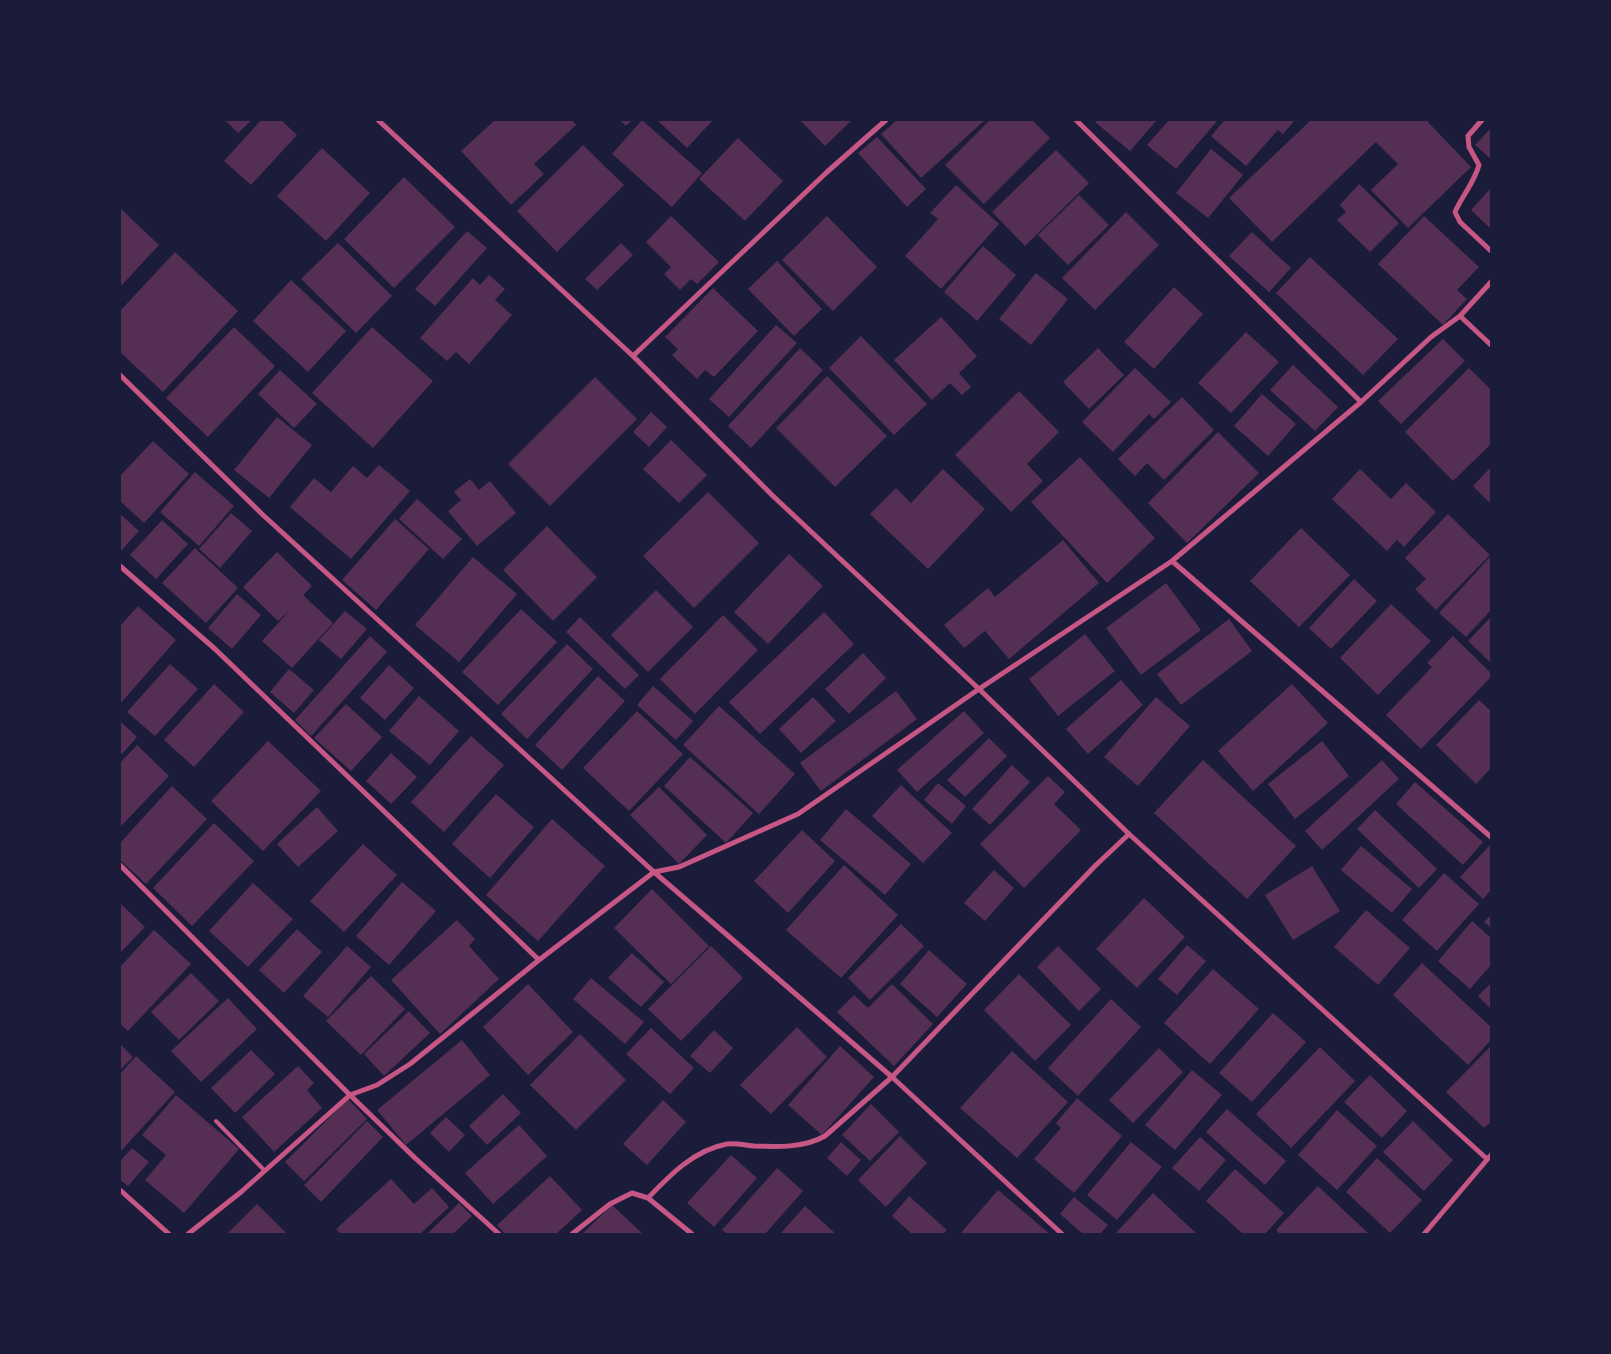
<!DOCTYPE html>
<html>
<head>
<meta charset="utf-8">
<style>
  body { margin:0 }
  #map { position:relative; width:1611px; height:1354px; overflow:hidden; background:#1b1b3a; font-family:Jost,sans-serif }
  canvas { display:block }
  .frame { position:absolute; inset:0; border:121px solid #1b1b3a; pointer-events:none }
</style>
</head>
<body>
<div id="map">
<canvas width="1611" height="1354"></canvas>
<div class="frame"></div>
</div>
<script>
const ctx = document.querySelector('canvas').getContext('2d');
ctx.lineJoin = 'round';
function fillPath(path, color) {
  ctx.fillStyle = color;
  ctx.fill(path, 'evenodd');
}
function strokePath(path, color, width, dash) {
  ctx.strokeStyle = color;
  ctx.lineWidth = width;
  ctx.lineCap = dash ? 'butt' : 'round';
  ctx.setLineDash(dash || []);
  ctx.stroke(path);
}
const building = new Path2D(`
  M225,120H252L238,133Z
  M261,120H281L297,135L251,185L224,161Z
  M495,120H572L576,125L534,164L544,174L511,205L461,151Z
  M620,120H632L626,126Z
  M642,120L702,173L672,207L612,154Z
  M657,120H713L687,148Z
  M800,120H852L825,146Z
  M897,120H985L921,178L881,134Z
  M990,120H1032L1050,138L984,204L945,165Z
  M1097,120H1157L1130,151L1095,122Z
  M1169,120H1218L1176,169L1147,145Z
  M1225,120H1295L1283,134L1278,130L1246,166L1211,136Z
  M1311,120H1426L1471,167L1408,228L1371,190L1398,164L1376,142L1272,242L1229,198Z
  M1491,128V159L1475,145Z
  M877,137L926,189L907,207L858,153Z
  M738,138L783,181L745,221L699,179Z
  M583,145L624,185L557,252L517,211Z
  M322,148L370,193L326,241L277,196Z
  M1211,149L1243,175L1208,218L1176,193Z
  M1056,150L1089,183L1025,246L992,212Z
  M404,177L455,227L394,288L344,239Z
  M1359,184L1399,223L1370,252L1337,220L1346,212L1340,205Z
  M956,185L999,224L941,289L905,256L938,219L930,213Z
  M1491,188V229L1471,210Z
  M1079,195L1109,225L1068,265L1038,235Z
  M120,208L159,245L120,287Z
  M1126,212L1159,245L1095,310L1062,278Z
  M671,216L719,262L697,284L691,279L680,290L664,274L671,267L646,242Z
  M827,216L877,267L833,311L782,260Z
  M1424,216L1479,267L1457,290L1467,299L1443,325L1378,264Z
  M467,231L487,248L435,306L415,289Z
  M1252,232L1291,268L1269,292L1229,256Z
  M338,243L392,296L356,333L301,279Z
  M621,243L633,255L597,290L585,279Z
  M983,246L1016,275L977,321L944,292Z
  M175,252L238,311L163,392L120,352V311Z
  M1310,257L1398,339L1363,375L1276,293Z
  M777,261L822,309L794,336L748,289Z
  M1036,273L1068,299L1031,345L999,319Z
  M489,275L505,289L495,300L512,315L469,364L456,352L447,361L420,338L473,278L480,285Z
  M291,280L346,331L308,372L253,321Z
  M1174,287L1203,314L1154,369L1124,342Z
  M713,288L758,331L714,377L705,370L697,379L672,355L678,349L665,337Z
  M941,317L977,356L959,373L971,387L962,395L950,383L932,400L894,360Z
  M776,325L797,343L729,417L709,399Z
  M234,327L275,366L208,437L166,398Z
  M372,327L433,381L373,448L312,393Z
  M1246,332L1279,362L1231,413L1198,383Z
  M861,336L927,404L894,435L829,368Z
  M1443,339L1465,361L1401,424L1378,401Z
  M800,348L823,370L751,448L728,426Z
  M1098,348L1124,375L1089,409L1063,382Z
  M1293,365L1338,407L1315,431L1270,390Z
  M1135,368L1171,402L1154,419L1149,414L1113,452L1082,422Z
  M1469,368L1491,390V444L1453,481L1405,432Z
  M280,370L317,404L294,428L258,394Z
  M827,376L887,436L835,487L776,428Z
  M595,377L637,419L550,506L508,464Z
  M1019,391L1059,432L1027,464L1043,481L1011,512L955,455Z
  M1262,394L1296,424L1268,456L1234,426Z
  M1182,397L1214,430L1164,480L1147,463L1135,476L1118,459Z
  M651,412L667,427L649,447L633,432Z
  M277,417L312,445L269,498L234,470Z
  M1218,432L1259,473L1187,543L1148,503Z
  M671,440L707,475L679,503L643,469Z
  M153,441L189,474L144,523L120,501V476Z
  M1080,457L1155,538L1107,583L1031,502Z
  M379,465L410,491L351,559L290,507L314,478L331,492L353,466L367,478Z
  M1491,467V504L1473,486Z
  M943,469L985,509L928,569L870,514L896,488L911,503Z
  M1360,469L1391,499L1406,483L1436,512L1404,547L1397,540L1387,551L1332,499Z
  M195,472L234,506L199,546L160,512Z
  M470,479L479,490L490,481L516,513L477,546L448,511L461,500L454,492Z
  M708,492L759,543L694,608L643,556Z
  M417,499L462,539L443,559L399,519Z
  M231,513L252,531L220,568L199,549Z
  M120,514L139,531L120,552Z
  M1448,514L1490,555L1436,610L1415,589L1426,579L1405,558Z
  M395,519L429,549L376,610L342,580Z
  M162,520L188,544L156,579L130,555Z
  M547,526L597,577L553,621L503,570Z
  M1301,528L1350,575L1299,627L1250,581Z
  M1063,540L1099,583L1009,659L985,631L964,648L944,625L988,588L995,597Z
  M195,548L238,588L206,623L162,583Z
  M277,552L312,586L303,595L333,623L292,668L262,641L290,610L278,621L243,587Z
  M789,554L823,586L768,644L734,612Z
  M473,557L517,594L459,662L415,625Z
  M1489,558L1491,560V610L1466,637L1439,613Z
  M1354,579L1377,601L1331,649L1309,628Z
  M1166,583L1201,630L1141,675L1106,628Z
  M656,590L693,627L648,672L611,635Z
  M237,594L261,615L232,649L208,628Z
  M1391,604L1431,641L1378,695L1340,658Z
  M138,606L176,640L120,704V626Z
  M521,609L557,642L498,705L462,672Z
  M345,611L367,629L341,659L319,640Z
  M824,612L854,644L760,734L729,702Z
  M723,615L758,650L695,714L660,679Z
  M580,617L639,675L625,689L566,632Z
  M1491,617V663L1468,641Z
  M1229,619L1252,651L1181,705L1157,674Z
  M1085,634L1115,671L1058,716L1029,679Z
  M370,636L387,652L311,736L295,720Z
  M1453,636L1491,673V677L1421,749L1386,715L1432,667L1427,663Z
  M567,644L593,669L527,739L501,714Z
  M863,653L886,678L849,714L825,689Z
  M170,664L198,689L155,736L127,712Z
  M389,665L414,688L385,720L360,698Z
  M289,669L314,690L294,713L270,692Z
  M598,676L625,701L562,770L535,745Z
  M1121,680L1143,705L1088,754L1066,729Z
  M214,684L244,712L194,767L164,740Z
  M1292,684L1328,723L1253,791L1218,751Z
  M653,686L693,721L676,740L637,705Z
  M896,691L917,719L821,791L800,763Z
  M419,696L459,731L430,765L389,731Z
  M813,697L836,721L801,753L779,729Z
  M1156,697L1190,726L1138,786L1104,757Z
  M1479,700L1491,711V768L1476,784L1436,745Z
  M346,704L382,737L351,771L314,738Z
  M719,706L795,774L759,814L683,745Z
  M637,711L683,754L629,811L583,768Z
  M964,711L984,733L917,792L897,770Z
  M120,721L137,737L122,754L120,753Z
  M471,736L504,765L444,832L411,802Z
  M989,738L1007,756L965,797L947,780Z
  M268,741L321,791L263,851L211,801Z
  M1322,741L1349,776L1295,819L1268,784Z
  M137,745L169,776L120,827V763Z
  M391,753L417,777L391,804L366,781Z
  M690,757L753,813L726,843L664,786Z
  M1203,760L1296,846L1247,899L1154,813Z
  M1382,760L1399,779L1322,850L1305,831Z
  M1012,765L1030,782L990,825L972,809Z
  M1048,776L1065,792L1054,804L1081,830L1024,888L980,844Z
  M1415,782L1483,842L1463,865L1396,804Z
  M938,783L966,806L952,824L924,800Z
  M901,785L952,833L923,863L872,816Z
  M172,786L207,819L146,884L120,860V843Z
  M659,787L707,835L679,864L630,815Z
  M496,794L534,827L490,878L452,844Z
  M317,807L338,831L298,867L277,844Z
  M846,809L911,864L885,895L820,840Z
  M1375,810L1437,869L1419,888L1357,829Z
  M552,819L605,866L538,941L486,895Z
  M214,823L254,861L192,926L153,888Z
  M802,830L835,861L788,913L754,881Z
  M363,844L397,875L344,932L310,901Z
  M1491,844V890L1483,899L1460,877Z
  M1361,846L1412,889L1392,913L1341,870Z
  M844,865L898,915L841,978L786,930Z
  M1312,866L1340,911L1293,940L1265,895Z
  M994,870L1014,888L985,921L964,903Z
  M1444,873L1479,904L1437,951L1402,920Z
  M402,882L436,911L389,965L356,936Z
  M253,883L293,919L248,967L209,931Z
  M652,889L709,946L671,984L614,928Z
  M1144,898L1185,937L1137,988L1096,949Z
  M120,903L145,927L120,953Z
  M1366,910L1410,948L1378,985L1334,947Z
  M1491,915V928L1484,922Z
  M457,920L475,939L469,946L499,979L440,1034L391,980Z
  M1472,921L1491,938V965L1470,989L1438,961Z
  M901,924L924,946L870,1000L848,978Z
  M297,929L322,952L284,993L259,970Z
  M154,930L191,964L128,1031L120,1024V967Z
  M1187,945L1206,961L1177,995L1158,979Z
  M347,946L371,967L328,1017L303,996Z
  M711,946L743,978L681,1041L648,1009Z
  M1058,946L1101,989L1079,1011L1037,967Z
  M929,950L967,984L937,1017L900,984Z
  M632,953L664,982L641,1007L608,978Z
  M1422,963L1491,1027V1040L1468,1065L1393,995Z
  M1213,969L1259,1009L1210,1064L1164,1023Z
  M191,973L219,1001L179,1040L151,1012Z
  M1019,974L1071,1025L1035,1061L984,1010Z
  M371,976L405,1009L361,1055L326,1021Z
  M591,978L644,1022L625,1044L573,999Z
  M1491,983V1009L1478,996Z
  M528,984L573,1032L528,1075L483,1027Z
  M892,984L933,1024L894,1066L837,1012L854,995L868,1008Z
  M228,998L257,1029L201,1082L171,1051Z
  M1111,999L1141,1027L1078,1096L1048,1068Z
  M409,1011L430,1033L384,1076L364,1054Z
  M1273,1013L1306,1042L1252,1102L1219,1073Z
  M797,1027L827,1057L771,1114L740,1085Z
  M651,1028L694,1068L670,1094L626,1054Z
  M714,1030L733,1048L710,1073L690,1056Z
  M580,1034L626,1080L576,1130L530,1085Z
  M462,1040L490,1075L406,1145L377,1110Z
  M120,1044L133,1057L120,1070Z
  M840,1046L874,1077L822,1135L788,1105Z
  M1491,1046V1122L1484,1128L1446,1092Z
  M1320,1047L1355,1081L1291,1148L1256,1114Z
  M1159,1048L1183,1072L1133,1123L1109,1100Z
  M251,1050L275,1074L235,1113L211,1088Z
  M1012,1051L1068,1102L1017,1158L960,1108Z
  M136,1056L175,1092L120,1152V1074Z
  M298,1066L314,1083L307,1090L322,1108L274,1152L242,1117Z
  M1192,1070L1222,1095L1175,1150L1145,1125Z
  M1370,1075L1407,1111L1382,1138L1344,1102Z
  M503,1094L521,1113L487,1145L469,1126Z
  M176,1095L239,1149L184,1213L145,1180L166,1155L142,1135Z
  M1077,1098L1122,1136L1074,1193L1034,1159L1061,1128L1056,1123Z
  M348,1099L367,1119L304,1181L285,1162Z
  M663,1100L686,1122L647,1165L623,1144Z
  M871,1104L899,1132L870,1161L842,1135Z
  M1227,1109L1286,1161L1265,1185L1206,1132Z
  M1337,1110L1377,1146L1337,1190L1298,1155Z
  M446,1117L465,1135L449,1152L430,1133Z
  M367,1121L383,1137L321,1202L304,1185Z
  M1413,1121L1453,1160L1424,1191L1383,1152Z
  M519,1125L547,1156L493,1204L465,1173Z
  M900,1136L927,1163L886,1207L858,1180Z
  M1200,1137L1226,1160L1199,1191L1172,1168Z
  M841,1142L861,1160L847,1176L827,1158Z
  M1131,1142L1162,1167L1117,1220L1087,1195Z
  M132,1148L149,1162L128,1186L120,1180V1161Z
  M731,1155L757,1178L714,1227L687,1203Z
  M1377,1158L1422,1200L1390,1233L1346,1192Z
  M777,1168L803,1191L765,1234H727L722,1230Z
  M1235,1169L1284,1213L1265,1234H1243L1206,1201Z
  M550,1176L582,1210L556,1234H505L497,1225Z
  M391,1179L414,1204L432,1188L449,1207L420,1234H341L336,1229Z
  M1318,1186L1369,1234H1280L1276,1230Z
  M998,1190L1050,1234H960Z
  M1153,1193L1197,1234H1115Z
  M909,1196L947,1230L943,1234H912L892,1216Z
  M1074,1197L1108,1225L1100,1234H1083L1060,1214Z
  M459,1203L472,1216L453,1234H427Z
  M257,1204L287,1234H227Z
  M612,1205L643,1234H582Z
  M805,1206L836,1234H780Z`);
const service = new Path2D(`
  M216,1121L265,1171`);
const minor = new Path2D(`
  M378,120L633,356L773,496L979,689L1129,834L1487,1159
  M1076,120L1361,402
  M1482,120L1468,136L1469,147L1479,165C1474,183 1462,196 1455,212L1460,222L1491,251
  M1460,316L1491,282
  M633,356L827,172L886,120
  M120,375L263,515L654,872L892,1077L1062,1234
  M1172,561L1491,837
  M120,566L215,649L539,960L654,872L679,867L798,814L979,689L1172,561L1361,402L1431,337L1460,316L1491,345
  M120,865L350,1095L377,1085L410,1064L539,960
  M120,1190L169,1234
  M648,1198C670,1175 694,1150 727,1144C735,1143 745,1145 754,1146C777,1147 804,1148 825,1136L892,1077L1096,865L1129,834
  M188,1234L241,1192L350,1095L415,1158L499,1234
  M572,1234L610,1204L632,1193L648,1198L692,1234
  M1424,1234L1491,1155`);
fillPath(building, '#542f53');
strokePath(service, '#c65784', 4);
strokePath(minor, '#c65784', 5);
</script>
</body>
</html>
